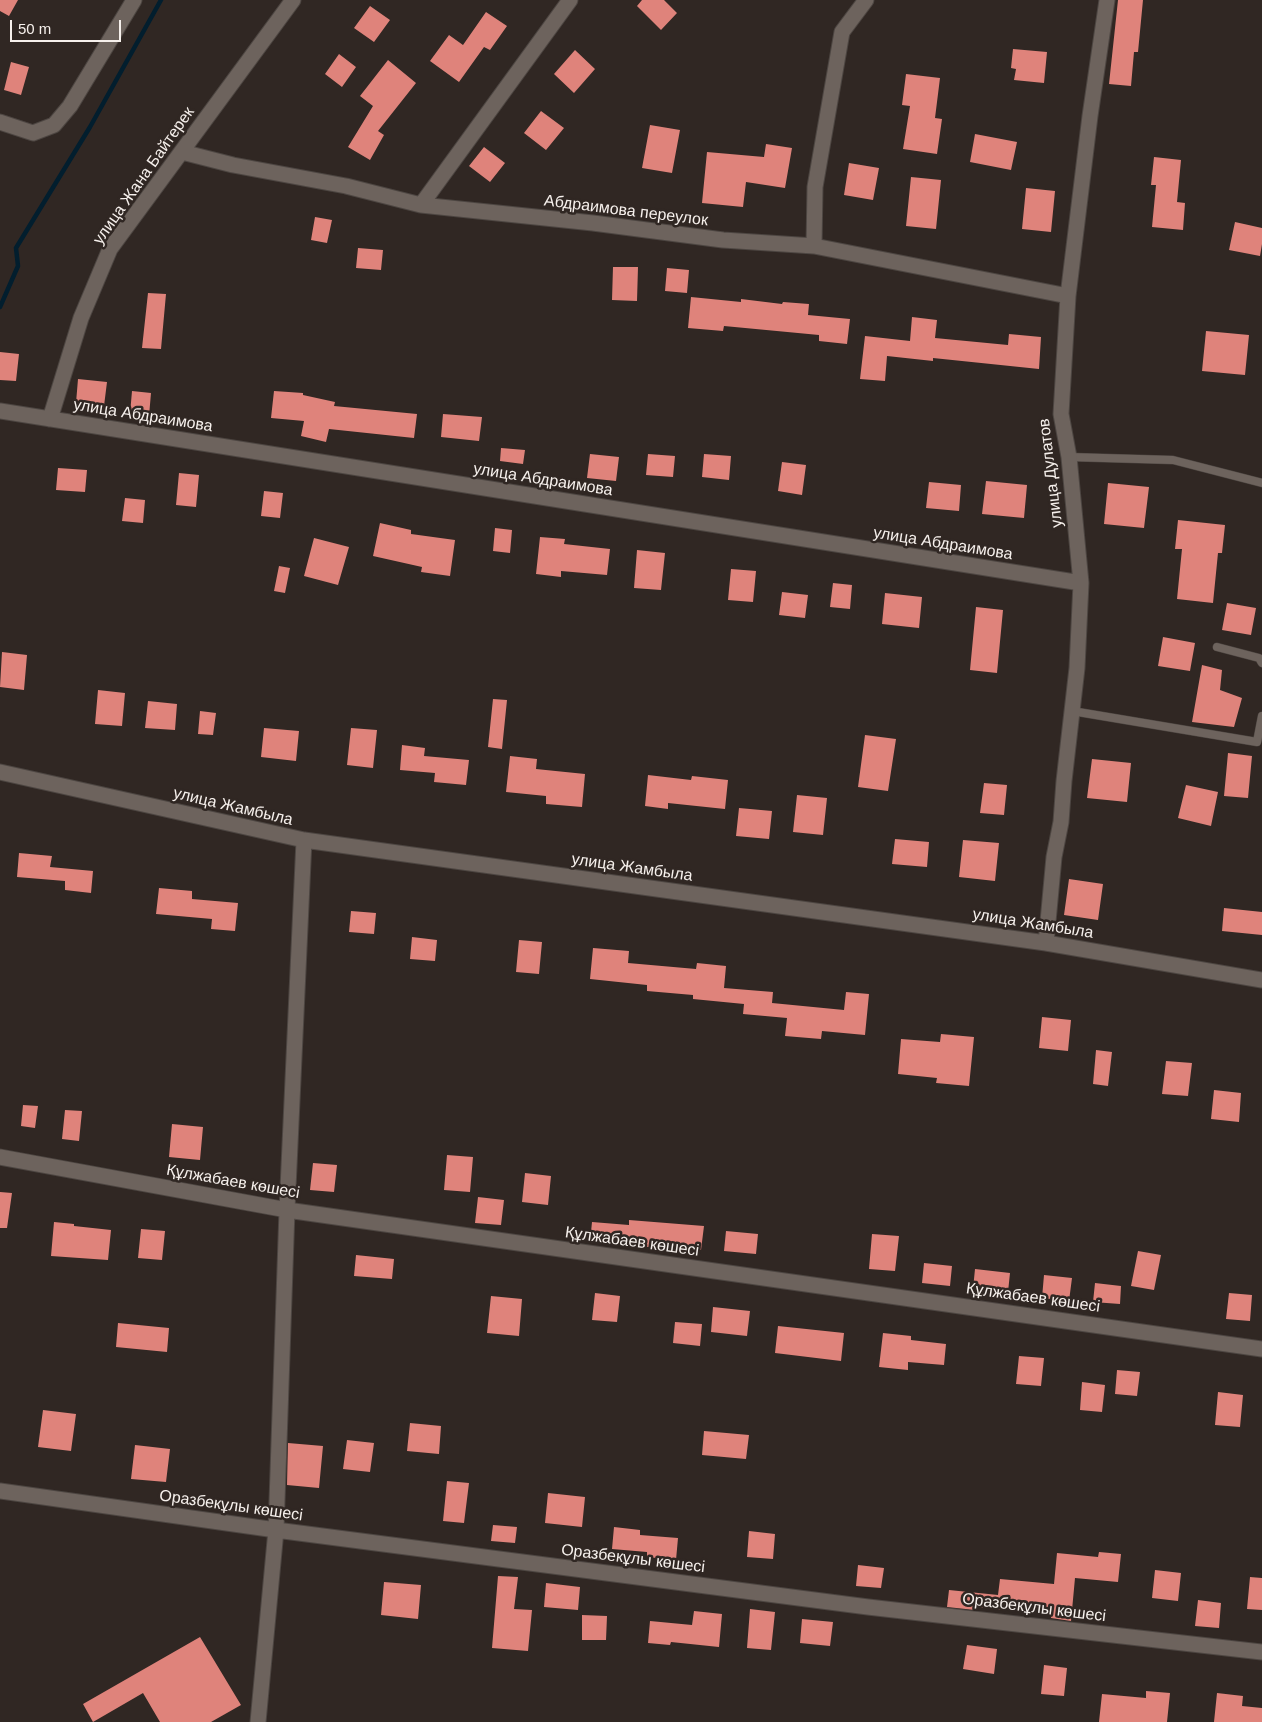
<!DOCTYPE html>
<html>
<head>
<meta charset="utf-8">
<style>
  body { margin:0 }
  #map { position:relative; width:1262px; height:1722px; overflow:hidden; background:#302723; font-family:Helvetica,sans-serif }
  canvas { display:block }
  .scale { position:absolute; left:10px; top:20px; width:111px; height:22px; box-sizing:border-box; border:2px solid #f6f0ec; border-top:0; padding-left:6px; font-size:15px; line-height:18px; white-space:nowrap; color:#f6f0ec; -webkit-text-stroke:4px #302723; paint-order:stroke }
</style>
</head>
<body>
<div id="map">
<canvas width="1262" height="1722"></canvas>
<div class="scale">50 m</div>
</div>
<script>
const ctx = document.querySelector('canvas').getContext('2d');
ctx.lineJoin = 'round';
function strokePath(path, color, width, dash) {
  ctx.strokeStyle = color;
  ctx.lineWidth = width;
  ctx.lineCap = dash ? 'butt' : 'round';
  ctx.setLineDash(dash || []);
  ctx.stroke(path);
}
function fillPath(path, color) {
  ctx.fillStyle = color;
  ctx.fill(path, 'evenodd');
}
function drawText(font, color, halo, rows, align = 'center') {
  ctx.font = font + ' Helvetica,sans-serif';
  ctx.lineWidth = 5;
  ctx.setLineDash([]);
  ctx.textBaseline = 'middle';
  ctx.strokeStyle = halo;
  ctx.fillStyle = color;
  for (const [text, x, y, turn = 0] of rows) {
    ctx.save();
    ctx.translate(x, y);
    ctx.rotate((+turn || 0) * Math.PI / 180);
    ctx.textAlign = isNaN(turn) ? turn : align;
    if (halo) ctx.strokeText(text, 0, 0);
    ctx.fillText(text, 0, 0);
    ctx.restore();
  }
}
const stream = new Path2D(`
  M0,307L18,266L16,248L90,127L161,0`);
const building = new Path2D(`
  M0,0H18L9,16L0,11Z
  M642,0H664L677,13L661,30L637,6Z
  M1118,0H1143L1138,52H1134L1131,86L1109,84Z
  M370,6L390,20L374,42L354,28Z
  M486,12L507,26L490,50L484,47L459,82L430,61L449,35L463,45Z
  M1013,49L1047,52L1044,83L1014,80L1016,69L1011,68Z
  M575,50L595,69L574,93L554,74Z
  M339,54L356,67L342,87L325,74Z
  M388,60L416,83L378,131L384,135L370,160L348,147L373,106L360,96Z
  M11,62L29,67L21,95L4,90Z
  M906,74L940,78L935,118L942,119L937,154L903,149L910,106L902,105Z
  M541,111L564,128L546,150L524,133Z
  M650,125L680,130L672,173L642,168Z
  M975,134L1017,142L1011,170L970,162Z
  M766,144L792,148L785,188L746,182L743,207L702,203L707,152L764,157Z
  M484,147L505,163L490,182L469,166Z
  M1154,157L1181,160L1177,202L1185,203L1183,230L1152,227L1156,185H1151Z
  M849,163L879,168L873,200L844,195Z
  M911,177L941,180L936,229L906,226Z
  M1026,188L1055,191L1051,232L1022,229Z
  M315,217L332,220L327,243L311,240Z
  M1235,222L1262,228V244L1260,256L1229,250Z
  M358,248L383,250L381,270L356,268Z
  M613,267H638L637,301L612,300Z
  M667,268L689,270L687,293L665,291Z
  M148,293L166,294L161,349L142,348Z
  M691,297L741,302V299L782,304L783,302L809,304L808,315L850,319L847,344L819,341V335L724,326L723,331L688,328Z
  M912,317L937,320L935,338L1008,345L1009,334L1041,337L1039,369L933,358V361L887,356L885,381L860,379L865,336L910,341Z
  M1206,331L1249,335L1245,375L1202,371Z
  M0,352L19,354L16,381L0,380Z
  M78,379L107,382L104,406L76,403Z
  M132,391L151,393L149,416L130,414Z
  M274,391L303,393V395L335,402L334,406L417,414L414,438L329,429L326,442L301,436L304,421L271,418Z
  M443,414L482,417L479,441L441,437Z
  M501,448L525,450L523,464L500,461Z
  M590,454L619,457L616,481L587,478Z
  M648,454L675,456L673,477L646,475Z
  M704,454L731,456L729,480L702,477Z
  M782,462L806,465L802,495L778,491Z
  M58,468L87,470L85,492L56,490Z
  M179,473L199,475L196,507L176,505Z
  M986,481L1027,485L1024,518L982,514Z
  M929,482L961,485L959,511L926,508Z
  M1108,483L1149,487L1144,528L1104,524Z
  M264,491L283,493L280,518L261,516Z
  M125,498L145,500L143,523L122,521Z
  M1178,520L1225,525L1222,553H1218L1213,603L1177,599L1182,549H1175Z
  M380,523L411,530V534L455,540L450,576L421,572L422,567L373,556Z
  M495,528L512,530L510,553L493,551Z
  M540,537L565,539L564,544L610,549L607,575L561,571V577L536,574Z
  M314,538L349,547L338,585L304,576Z
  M637,550L665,553L661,590L634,588Z
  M279,566L290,568L285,593L274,591Z
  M731,569L756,571L753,602L728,600Z
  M833,583L852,585L850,609L830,607Z
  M782,592L808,595L805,618L779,615Z
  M885,593L922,597L919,628L882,624Z
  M1227,603L1256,608L1251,635L1222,630Z
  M976,607L1003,610L997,673L970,670Z
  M1163,637L1195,643L1190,671L1158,666Z
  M2,652L27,655L24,690L0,687Z
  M1202,665L1222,670L1220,690L1242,698L1234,727L1192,722Z
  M98,690L125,693L122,726L95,724Z
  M493,699L507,700L502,749L488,747Z
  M148,701L177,704L175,730L145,728Z
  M200,711L216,713L213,735L198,734Z
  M264,728L299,731L296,761L261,757Z
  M351,728L377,730L373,768L347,765Z
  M865,735L896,739L888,791L858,787Z
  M402,745L425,748L424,756L469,760L466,785L434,782L435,773L400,770Z
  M1228,753L1252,756L1248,798L1224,796Z
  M510,756L537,759L536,769L585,774L582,807L546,804V796L506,792Z
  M1092,759L1131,763L1127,802L1087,798Z
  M648,775L691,780L692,776L728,780L725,809L668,803V809L645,806Z
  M984,783L1007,785L1004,815L980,813Z
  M1186,785L1218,792L1211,826L1178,818Z
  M797,795L827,798L823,835L793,832Z
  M739,808L772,811L769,839L736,836Z
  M895,839L929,842L927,867L892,864Z
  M963,840L999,843L995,881L959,877Z
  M19,853L52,856L50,867L93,871L91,893L65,890V881L17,877Z
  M1069,879L1103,884L1098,920L1064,915Z
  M159,888L192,891V899L238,903L235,931L211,929L212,919L156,914Z
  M1224,908L1262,912V935L1222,931Z
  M351,911L376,913L374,934L349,932Z
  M412,937L437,940L435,961L410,959Z
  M519,940L542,942L539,974L516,972Z
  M593,948L629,951L628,963L696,969L697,963L726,966L724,988L773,992L772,1003L844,1010L846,992L869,994L865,1035L822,1031L821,1039L785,1036L787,1018L743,1014L744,1004L693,999V995L647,991V985L590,979Z
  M1042,1017L1071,1020L1068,1051L1039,1048Z
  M941,1034L974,1037L969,1086L936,1083L937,1078L898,1074L901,1039L940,1042Z
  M1096,1050L1112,1052L1108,1086L1093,1084Z
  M1166,1061L1192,1063L1188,1096L1162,1094Z
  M1214,1090L1241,1093L1239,1122L1211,1119Z
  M23,1105L38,1106L35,1128L21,1126Z
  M65,1110L82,1111L79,1141L62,1139Z
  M172,1124L203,1127L200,1160L169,1157Z
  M447,1155L473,1157L470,1192L444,1190Z
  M313,1163L337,1165L334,1192L310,1190Z
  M525,1173L551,1176L548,1205L522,1202Z
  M0,1192L12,1193L7,1228H0Z
  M478,1197L504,1200L501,1225L475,1223Z
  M629,1220L704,1226L701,1250L660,1246V1248L590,1242L592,1222L629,1225Z
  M54,1222L74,1224V1226L111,1230L108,1260L51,1256Z
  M141,1229L165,1231L162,1260L138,1258Z
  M726,1231L758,1234L756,1254L724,1251Z
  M872,1234L899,1236L895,1271L869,1269Z
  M1138,1251L1161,1255L1154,1290L1131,1286Z
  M356,1255L394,1259L392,1279L354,1276Z
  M924,1263L952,1266L950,1286L922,1283Z
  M975,1269L1010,1273L1008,1292L973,1289Z
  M1044,1275L1072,1278L1069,1301L1042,1298Z
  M1095,1283L1121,1286L1120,1304L1093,1302Z
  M595,1293L620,1296L617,1322L592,1320Z
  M1229,1293L1252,1295L1250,1321L1226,1319Z
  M491,1296L522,1299L519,1336L487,1333Z
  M713,1307L750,1311L747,1336L711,1332Z
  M675,1322L702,1324L700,1346L673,1343Z
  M118,1323L169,1328L167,1352L116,1347Z
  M778,1326L844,1333L841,1361L775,1353Z
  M883,1333L911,1336V1340L946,1344L944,1365L908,1362V1370L879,1367Z
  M1019,1356L1044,1358L1041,1386L1016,1384Z
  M1117,1370L1140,1372L1137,1396L1115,1394Z
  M1082,1382L1105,1385L1102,1412L1080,1410Z
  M1218,1392L1243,1395L1240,1427L1215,1425Z
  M43,1410L76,1414L71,1451L38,1447Z
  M410,1423L441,1426L439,1454L407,1451Z
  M704,1431L749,1435L746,1459L702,1455Z
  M347,1440L374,1443L370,1472L343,1469Z
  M288,1443L323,1446L319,1488L287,1485Z
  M135,1445L170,1449L166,1482L131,1479Z
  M447,1481L469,1483L464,1523L443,1521Z
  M548,1493L585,1497L582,1527L545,1523Z
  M493,1525L517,1527L515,1543L491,1541Z
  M614,1527L640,1530V1535L678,1538L676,1560L647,1557V1552L612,1549Z
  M749,1531L775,1534L773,1559L747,1557Z
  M1099,1552L1121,1554L1118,1582L1075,1578L1071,1621L1051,1618V1614L975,1607V1610L947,1607L949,1590L998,1595L1000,1579L1054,1584L1057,1553L1098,1557Z
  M858,1565L884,1568L881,1588L856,1586Z
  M1155,1570L1181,1573L1178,1601L1152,1598Z
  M498,1576L518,1577L514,1609L532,1610L528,1651L492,1648Z
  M1250,1577L1262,1578V1610L1247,1609Z
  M384,1582L421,1585L418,1619L381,1615Z
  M546,1583L580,1587L578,1610L544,1607Z
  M1198,1600L1221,1603L1219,1628L1195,1626Z
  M750,1609L775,1612L771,1650L747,1648Z
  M694,1611L722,1614L719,1647L671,1642L670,1645L648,1643L650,1621L692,1625Z
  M582,1615L607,1616L606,1640H582Z
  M802,1619L833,1622L830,1646L800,1643Z
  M200,1637L241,1705L211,1722H160L143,1693L93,1722L83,1704Z
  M967,1645L997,1649L994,1674L963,1669Z
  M1044,1665L1067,1668L1064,1696L1041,1694Z
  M1146,1691L1170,1693L1167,1722H1099L1102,1694L1146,1698Z
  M1217,1693L1243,1696L1242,1706L1262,1708V1722H1214Z`);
const lane = new Path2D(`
  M1069,457L1173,460L1262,483
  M1217,647L1259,658L1262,663
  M1072,711L1257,742L1262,716`);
const street = new Path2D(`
  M0,122L33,133L54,125L70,106L134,0
  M182,152L233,165L346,186L421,205L593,223L723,240L814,246L1068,296
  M421,205L570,0
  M814,246L815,187L842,32L866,0
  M0,411L1081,583
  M50,419L81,318L110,249L293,0
  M0,772L304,840L1046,943L1262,980
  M1046,943L1054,857L1061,822L1064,781L1077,668L1081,583L1069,457L1061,414L1068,296L1090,116L1107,0
  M0,1157L287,1210L1262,1349
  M0,1491L276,1530L868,1607L1262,1652
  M258,1722L276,1530L287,1210L304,840`);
const streetNames = [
  ["улица Жана Байтерек",144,176,-55],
  ["Абдраимова переулок",626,211,7],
  ["улица Абдраимова",143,416,9],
  ["улица Дулатов",1051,473,-97],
  ["улица Абдраимова",543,480,9],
  ["улица Абдраимова",943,544,9],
  ["улица Жамбыла",233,807,13],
  ["улица Жамбыла",632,868,8],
  ["улица Жамбыла",1033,924,9],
  ["Құлжабаев көшесі",233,1182,10],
  ["Құлжабаев көшесі",632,1242,8],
  ["Құлжабаев көшесі",1033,1298,8],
  ["Оразбекұлы көшесі",231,1506,8],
  ["Оразбекұлы көшесі",633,1559,7],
  ["Оразбекұлы көшесі",1034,1608,7]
];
strokePath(stream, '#021e2e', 4.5);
fillPath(building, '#df837b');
strokePath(lane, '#4d4642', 9);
strokePath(street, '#4d4642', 17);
strokePath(lane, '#6d635d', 8);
strokePath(street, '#6d635d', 15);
drawText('16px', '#f6f0ec', '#302723', streetNames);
</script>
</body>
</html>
